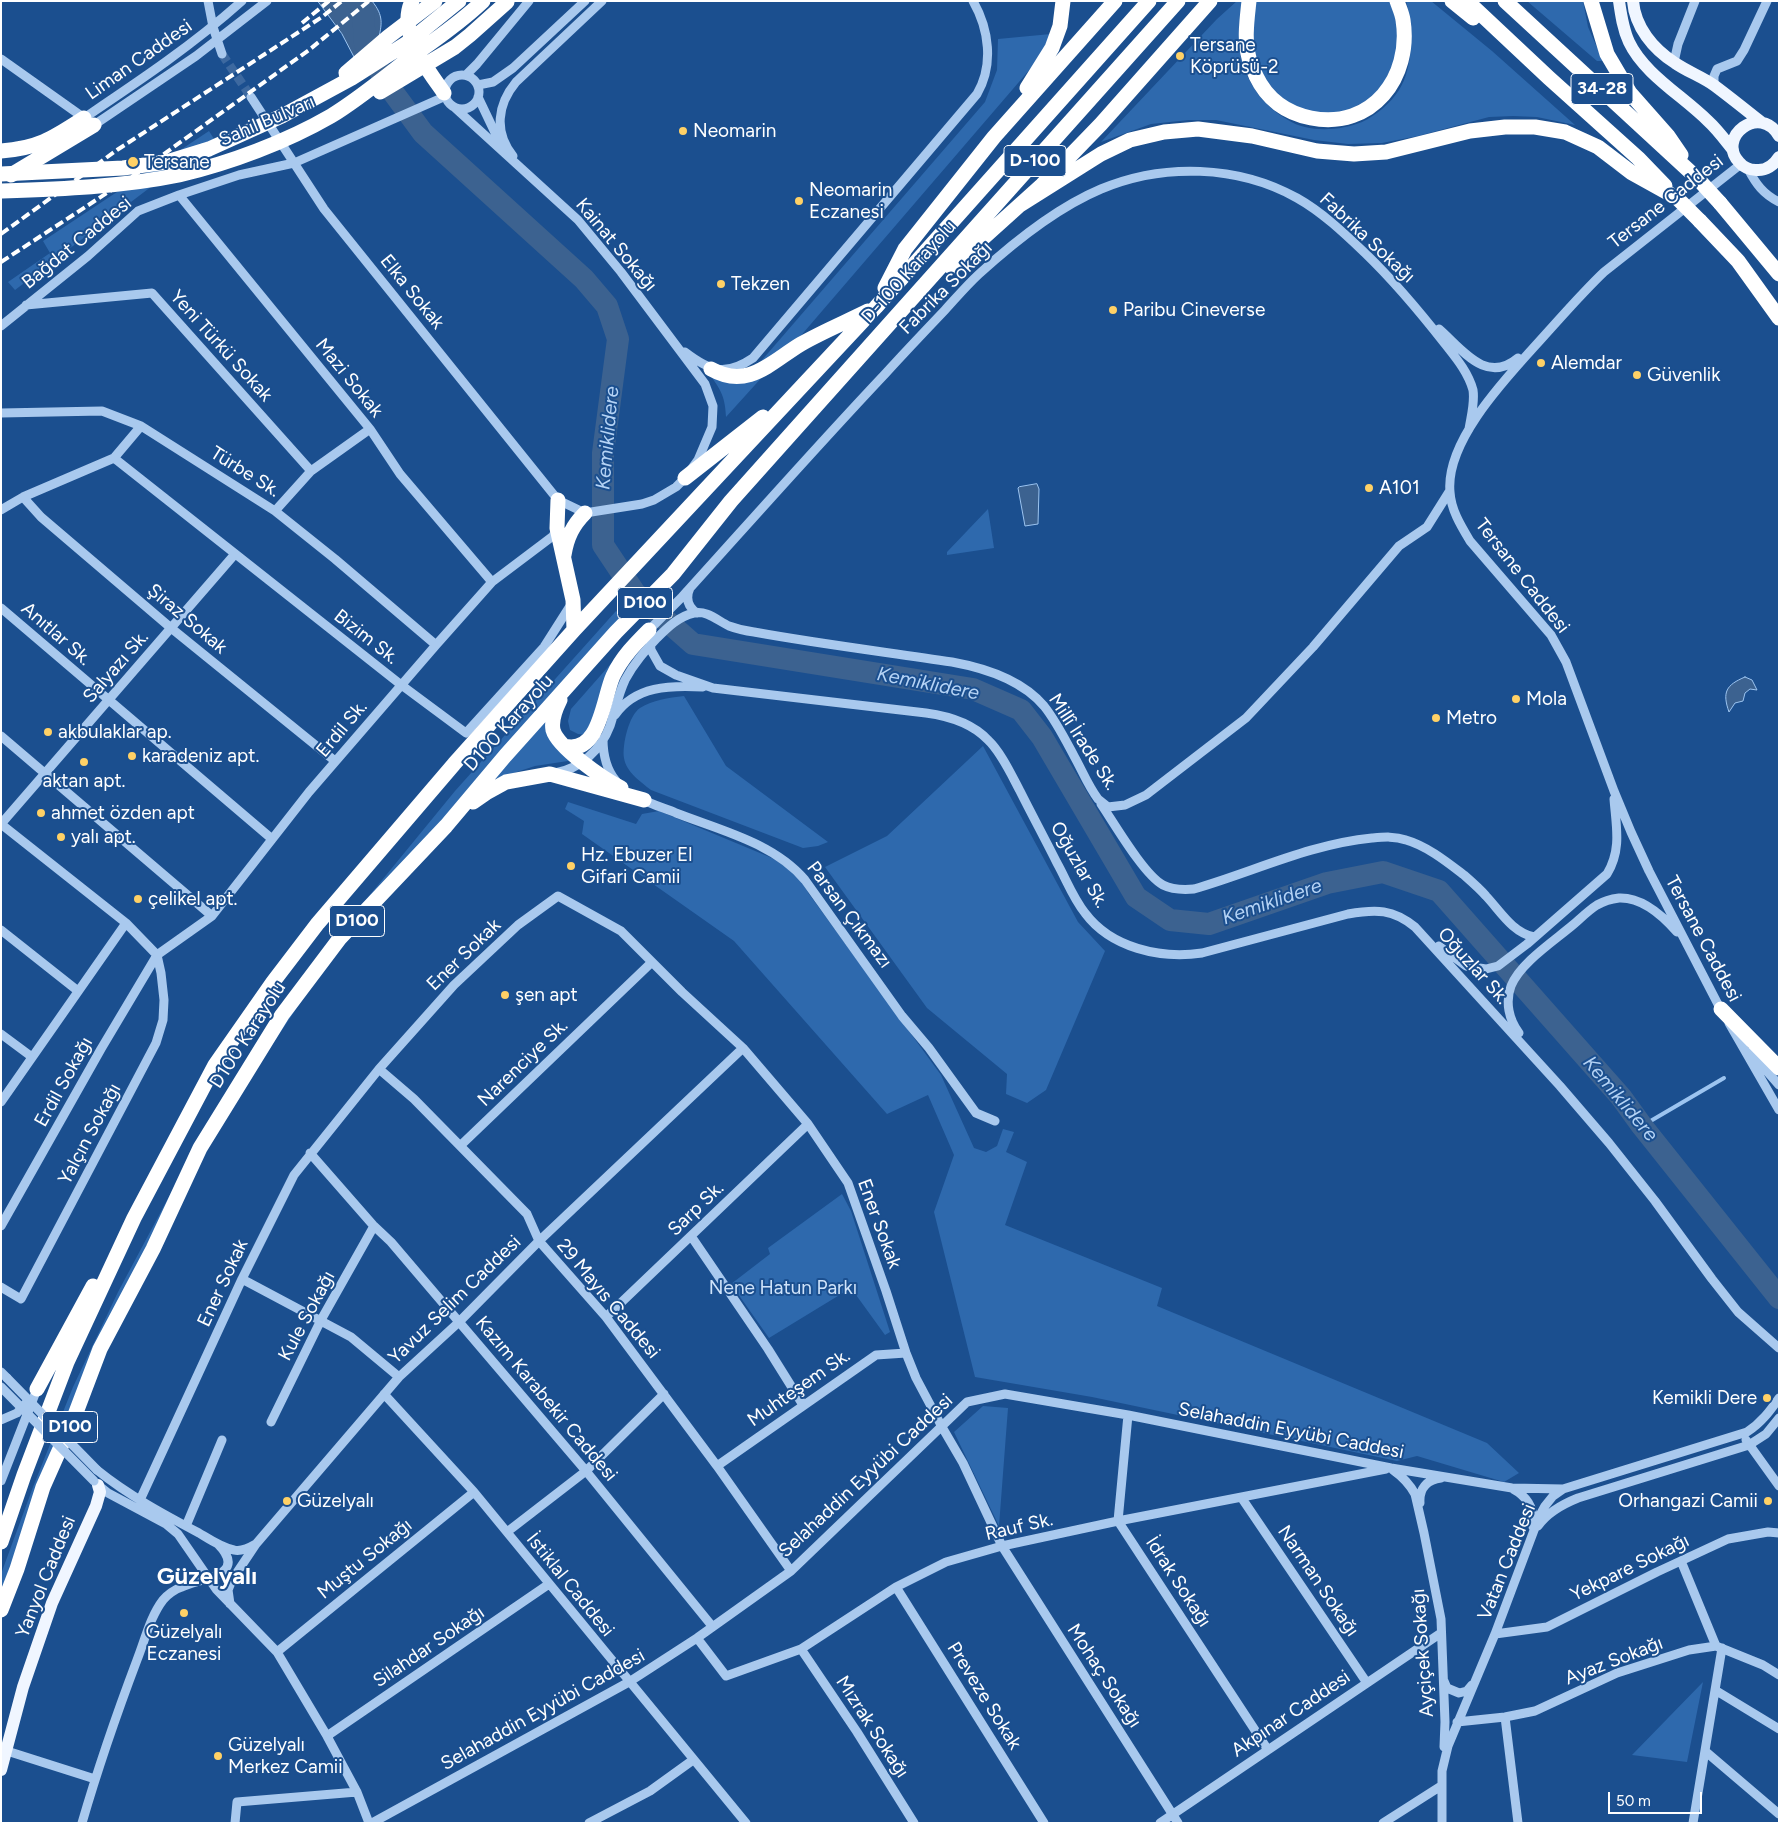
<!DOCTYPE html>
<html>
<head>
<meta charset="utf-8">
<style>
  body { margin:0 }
  #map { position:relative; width:1780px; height:1824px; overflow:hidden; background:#1b4f8f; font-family:Figtree,sans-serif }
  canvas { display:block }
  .frame { position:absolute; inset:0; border:2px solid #fff; pointer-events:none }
  .scale { position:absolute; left:1608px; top:1792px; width:94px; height:22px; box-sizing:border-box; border:2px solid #fff; border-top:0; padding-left:6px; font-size:15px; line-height:18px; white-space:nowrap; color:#fff; -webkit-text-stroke:4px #1b4f8f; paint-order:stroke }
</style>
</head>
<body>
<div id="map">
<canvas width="1780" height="1824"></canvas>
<div class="frame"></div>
<div class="scale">50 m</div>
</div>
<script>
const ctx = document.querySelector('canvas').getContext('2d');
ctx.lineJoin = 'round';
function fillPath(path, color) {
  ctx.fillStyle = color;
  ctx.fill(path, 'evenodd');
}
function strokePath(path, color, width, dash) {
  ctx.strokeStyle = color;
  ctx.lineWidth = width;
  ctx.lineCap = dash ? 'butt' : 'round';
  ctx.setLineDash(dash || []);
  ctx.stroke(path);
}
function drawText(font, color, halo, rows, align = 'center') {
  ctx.font = font + ' Figtree,sans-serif';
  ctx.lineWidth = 4;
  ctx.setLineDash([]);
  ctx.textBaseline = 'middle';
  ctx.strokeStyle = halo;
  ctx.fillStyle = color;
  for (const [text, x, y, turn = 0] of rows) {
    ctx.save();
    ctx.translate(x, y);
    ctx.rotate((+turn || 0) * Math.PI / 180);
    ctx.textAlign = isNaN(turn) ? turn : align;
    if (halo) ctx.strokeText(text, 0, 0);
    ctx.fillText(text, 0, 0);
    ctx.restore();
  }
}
const green = new Path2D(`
  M1237,1H1242C1240,20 1237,39 1241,58C1248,85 1264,106 1288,120C1308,133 1340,131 1362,122C1375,116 1391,103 1399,90C1414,67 1413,27 1406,1H1431L1492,51L1575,125L1537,117L1513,116L1489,117L1418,136L1382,143L1348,144L1314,140L1216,120H1189L1151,124L1101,142L1217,19Z
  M1256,1H1391L1399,35L1395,59L1384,83L1370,99L1342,113L1313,114L1283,101L1261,74L1254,55L1253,23Z
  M1527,1H1583L1588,27L1603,61H1597Z
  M1051,34L1037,61L792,346L756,367L985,102L997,70L998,39Z
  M209,131L214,139L15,290L8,282L50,253L43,241Z
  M706,369L764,375L726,417C725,393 719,388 706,369Z
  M988,509L994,548L947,555V552Z
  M616,611L624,616L454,805L313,984L240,1092L156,1235L1,1596V1574L33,1487L73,1387L118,1292L189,1159L351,918L455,791Z
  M630,642L587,735L578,734L570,730L568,721L571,709Z
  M684,696L726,766L828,842L818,846L803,848L651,790C641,782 626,772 624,758C622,745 629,715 640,708C653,700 668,698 684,696Z
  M554,710L553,721L581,759L535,766L492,780Z
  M983,746L1078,922L1105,951L1046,1090L1027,1103L1006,1094L1007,1074L927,1008L825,867L887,836Z
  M568,802L636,824L642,814L659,811L772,858L797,874L809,894L941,1075L974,1148L986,1152L997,1146L1003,1129L1014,1132L1006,1152L1027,1162L1005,1225L1162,1288L1157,1306L1487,1443L1519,1473L1504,1482L1417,1456L1397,1461L1092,1397L975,1377L934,1212L954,1155L928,1095L887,1114L734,941L582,834L584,821L565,809Z
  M842,1194L851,1211L890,1332L885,1335L851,1288L769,1338L731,1284L770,1254L768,1248Z
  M983,1406L1008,1408L999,1526L954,1432Z
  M1703,1682L1687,1762L1632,1755Z`);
const water = new Path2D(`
  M318,1H372C384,16 382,24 378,41L354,57L342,34Z
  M1037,484L1039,489L1038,524L1025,526L1018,488L1019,487Z
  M1745,677L1752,680L1757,690L1750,689L1745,693L1743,701L1735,703L1729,712C1722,692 1726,685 1745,677Z`);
const stream = new Path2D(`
  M1642,1126L1724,1078`);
const river = new Path2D(`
  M356,1L363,11L365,44L387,84L423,133L584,279L607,306L618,339L603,453V545L635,593L693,644L973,689L1021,710L1042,737L1136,897L1170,920L1209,924L1327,883L1383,872L1439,891L1621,1097L1642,1126L1779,1298`);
const minorTunnel = new Path2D(`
  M222,54L251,97`);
const minor = new Path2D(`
  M208,1L213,27L222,54
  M1,59L94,125L196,56L267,1
  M1674,62L1678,44L1695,1
  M445 92a17 17 0 1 1 34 0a17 17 0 1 1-34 0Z
  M466,75L477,64L529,1
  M478,85L493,82L513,68L585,1
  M1714,86V76L1717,69L1737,61L1744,50L1767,1
  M251,97L324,209L558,500L585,513L642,504L654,500L676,487L685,478L698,460L712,427L713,406L705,384L621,272L578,220L454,107
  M478,97L499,141
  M84,118C139,81 193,45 242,1
  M513,156C494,132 497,105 516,82L602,1
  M1748,169C1756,184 1763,194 1779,202
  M179,195L370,429L400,474L492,582
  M26,305L152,293L311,471
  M1,326L88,256L138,211L179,195L239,175L294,163L446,96
  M1439,329C1462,349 1486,385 1518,358
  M685,352C710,371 725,377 753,358L977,94C994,65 989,29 973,1
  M1,413L102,411L141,426L275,511L335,559L436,645
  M1469,429C1471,416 1475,403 1473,390C1468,372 1456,358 1445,344C1420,312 1394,281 1365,253C1344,233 1322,212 1297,198C1238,165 1163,163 1101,189C1056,208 1014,242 979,274C967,285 956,298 945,310C925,331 905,352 885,374C816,447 749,523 681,598L649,630L651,650L660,666L676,675L713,688L926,713C948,716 973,724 988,740C1001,752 1012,776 1020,791C1032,815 1045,839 1057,863C1066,879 1073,898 1085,913C1111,948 1160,959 1202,953L1348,914C1376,909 1393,909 1415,927L1560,1086L1609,1143L1655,1201L1712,1279L1738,1312L1779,1348
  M114,458L141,426
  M23,497L41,517L171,628L335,761
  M1,510L23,497L114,458L400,684L466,733L544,647L572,603
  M275,511L311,471L370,429
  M690,588C685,599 688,607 697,613
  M1,608L272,839
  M615,715C635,686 670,685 703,687
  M1,736L212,916
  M603,739C603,754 606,769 616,781
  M555,773C580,769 601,750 610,726C615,711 618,695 625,680C634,663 645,651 657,638C667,628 679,616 694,613C707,610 718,621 729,626C737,629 746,631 754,632C820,644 886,652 952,662C985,668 1022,680 1044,706C1056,721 1065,739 1074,756C1082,770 1088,786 1098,799L1108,807L1125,805L1146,795L1246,718L1313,647L1399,546L1427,527L1449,492
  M641,798C651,805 665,808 676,813C720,830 774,843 805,880L902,1016L929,1048L976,1113L995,1121
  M1101,804C1114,823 1144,875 1163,885C1173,890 1183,890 1194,889C1253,872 1310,844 1372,838C1384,837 1395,836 1406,840C1427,846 1447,862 1464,875C1472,882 1480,889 1486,896C1501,912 1512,932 1534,937
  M1,824L126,923L157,955L161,973L164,1000L163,1020L156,1043L21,1299L1,1287
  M1,824L235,554
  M1,930L78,991
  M1439,946L1466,966L1486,969L1498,966L1527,944L1607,874C1622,849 1616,826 1614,799
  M1722,1012L1649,871L1631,832L1614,791L1566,662L1551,635L1470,541C1461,526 1451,510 1450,492C1445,439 1511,373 1544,336C1564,314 1583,292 1604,272L1741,164
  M1729,1023L1779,1110
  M1519,1033C1509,1020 1505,1002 1511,986C1520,963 1554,941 1574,924C1581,918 1589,910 1597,905C1604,901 1611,899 1619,898C1643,897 1663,916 1677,932
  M1,1034L32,1057
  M1750,1052L1779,1085
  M379,1069L414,1099L527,1214L539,1241L606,1317L717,1466L791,1571
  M1,1102L126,923
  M460,1146L652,962
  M310,1153L373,1225L391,1242L586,1471L712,1626
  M1,1226L101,1049L157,955L212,916L309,792L436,645L492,582L553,536L557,528
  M691,1236L768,1349L803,1405
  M242,1279L351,1337L399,1377
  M606,1317L808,1124
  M1,1372L7,1378
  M384,1394L474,1492L746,1823
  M1128,1415L1118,1521L1268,1750
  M1,1420L17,1413L26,1403
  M271,1422L321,1320L374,1226
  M1746,1440L1779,1486
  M717,1466L876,1355L906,1353
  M97,1470C128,1495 163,1514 199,1533C209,1539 222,1548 234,1550C241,1552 249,1548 256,1544
  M1393,1470C1403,1477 1409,1483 1415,1494L1424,1533L1441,1619L1445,1722L1444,1747
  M1,1481L37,1389
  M98,1485L108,1493L166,1524L178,1534L216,1589L277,1652L327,1736L357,1792L369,1823
  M1513,1489C1528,1497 1535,1509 1533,1527
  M1241,1497L1367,1683
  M140,1500L242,1279L294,1175L379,1069L454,985L518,925L558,896L621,931L682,992L743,1048L808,1124L848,1183L886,1291L906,1353L916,1378L942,1427L963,1463L1002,1546L1178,1823
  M1420,1503C1419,1489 1426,1480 1441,1478
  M186,1526L222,1440
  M1538,1526C1547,1513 1563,1504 1578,1498L1749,1445L1766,1434L1779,1418
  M507,1532L586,1471L664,1394
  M1681,1561L1716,1646
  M896,1587L1044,1823
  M230,1604L228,1590L232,1580L256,1544L399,1377L459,1322L539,1241L743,1048
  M1495,1634L1547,1627L1657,1572L1728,1539L1768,1532L1779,1533
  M697,1638L726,1676L801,1649L896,1587L946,1562L1002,1546L1118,1521L1386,1469
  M801,1649L857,1732L914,1823
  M277,1652L474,1492
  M1444,1681L1447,1688L1459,1693L1467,1691L1472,1685
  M1715,1690L1779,1729
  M1505,1717L1518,1823
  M1457,1722L1505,1717L1535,1711L1617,1673L1689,1650L1716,1646L1763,1665L1779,1675
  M327,1736L549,1584
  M7,1751L95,1779
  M1705,1751L1779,1814
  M82,1823C98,1768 117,1713 137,1660C145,1640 150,1617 163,1600C167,1595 175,1589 182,1587C201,1578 249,1576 218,1544
  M235,1823L237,1802L357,1792
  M372,1823L629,1682L697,1638L791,1571L967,1402L1005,1394L1128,1415L1391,1468L1512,1488L1563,1489
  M589,1823L650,1791L693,1760
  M1160,1823L1441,1633
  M1383,1823L1441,1786
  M1442,1823V1771L1448,1746L1495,1634L1539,1517L1545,1506L1553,1496L1563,1489L1747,1432C1761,1423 1770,1411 1779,1398
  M1693,1823L1722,1648`);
const major = new Path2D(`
  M1619,1C1621,15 1623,29 1629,42C1644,74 1683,96 1708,121C1717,129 1725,140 1733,150
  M1633,1C1635,27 1653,49 1675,63C1688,72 1703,77 1715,86C1731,98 1746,110 1761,122
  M1779,136C1760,103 1716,137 1739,162C1743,167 1750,170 1756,170C1766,171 1774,165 1779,157
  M1,1770L23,1687L52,1603L96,1506L100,1492L98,1485`);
const highway = new Path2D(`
  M412,1C397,33 427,68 444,93
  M1249,1C1247,20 1244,40 1249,58C1250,64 1254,70 1256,76C1267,99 1286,113 1311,118C1372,130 1412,77 1403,20C1402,13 1399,7 1397,1
  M1452,1L1473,18
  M1467,1L1549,78L1638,158L1665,186
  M1505,1L1698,179
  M1591,1L1607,54L1630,93L1668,136L1681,155
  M1027,88L1052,48L1060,26L1063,1
  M1,151C39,148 53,138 84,118
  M11,175L94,125
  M1720,203L1779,274
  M1020,205L1101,154L1130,140L1164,132L1198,129L1252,136L1317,151L1354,154L1386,152L1470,131L1505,127H1535L1565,132L1598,147L1632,173L1677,198
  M1700,221L1738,261L1779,318
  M951,267L1042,185L1101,124L1210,1
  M885,288L905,249L994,137L1115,1
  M711,369C748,390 771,362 801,344C822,332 846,322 868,311
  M685,478L763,417
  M558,500L557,528L573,600L574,630
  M564,555C567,537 573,525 585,513
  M560,700C555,710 551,720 553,730C558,748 604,779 621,788
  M564,746C600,756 603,698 613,676C622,657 635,644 649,630
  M473,802L486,793L506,782L550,774L644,800
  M1721,1009L1779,1068
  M37,1389L93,1286
  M1,1542L24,1475L67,1362L134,1218L215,1065L273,982L318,923L454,764L574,630L876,307L1149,1
  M1,1610L17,1569L43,1487L75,1415L100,1349L153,1249L200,1148L282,1015L340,938L446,826L505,756L616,632L673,574L731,501L1178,1`);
const rail = new Path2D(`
  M302,23L329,1
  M1,234L117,150L322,17L342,1
  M1,262L136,174L309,50L369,1`);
const minorBridge = new Path2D(`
  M7,1378L97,1470
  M1,1387L94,1481`);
const highwayBridge = new Path2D(`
  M346,73L388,37L435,1
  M380,92L455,47L470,35L507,2
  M1,174L123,168L167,162L209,149L282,116L352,78L407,43L459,1
  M1698,179L1720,203
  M1,191C60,189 121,187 179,175C230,163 286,142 331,116C359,99 385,77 411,57C436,39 460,23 483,1
  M1677,198L1700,221`);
const markers = [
  [1180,56,5,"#ffd166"],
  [683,131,5,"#ffd166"],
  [133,162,6,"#ffd166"],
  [799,201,5,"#ffd166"],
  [721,284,5,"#ffd166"],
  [1113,310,5,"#ffd166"],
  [1541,363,5,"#ffd166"],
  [1637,375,5,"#ffd166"],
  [1369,488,5,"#ffd166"],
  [1516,699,5,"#ffd166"],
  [1436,718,5,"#ffd166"],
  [48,732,5,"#ffd166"],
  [132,756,5,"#ffd166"],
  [84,762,5,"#ffd166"],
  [41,813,5,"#ffd166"],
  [61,837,5,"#ffd166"],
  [571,866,5,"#ffd166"],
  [138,899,5,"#ffd166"],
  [505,995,5,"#ffd166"],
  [1767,1398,5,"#ffd166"],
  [287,1501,5,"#ffd166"],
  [1768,1501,5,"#ffd166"],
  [184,1613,5,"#ffd166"],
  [218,1756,5,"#ffd166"]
];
const shields = [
  [1602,89,62],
  [1035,161,62],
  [645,603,55],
  [357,921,55],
  [70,1427,55]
];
const shieldNames = [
  ["34-28",1602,89],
  ["D-100",1035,161],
  ["D100",645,603],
  ["D100",357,921],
  ["D100",70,1427]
];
const poiNames = [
  ["Tersane",1190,45],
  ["Köprüsü-2",1190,67],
  ["Neomarin",693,131],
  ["Tersane",144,162],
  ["Neomarin",809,190],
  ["Eczanesi",809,212],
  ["Tekzen",731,284],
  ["Paribu Cineverse",1123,310],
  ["Alemdar",1551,363],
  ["Güvenlik",1647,375],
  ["A101",1379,488],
  ["Mola",1526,699],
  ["Metro",1446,718],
  ["akbulaklar ap.",58,732],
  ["karadeniz apt.",142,756],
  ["aktan apt.",84,781,"center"],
  ["ahmet özden apt",51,813],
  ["yalı apt.",71,837],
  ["Hz. Ebuzer El",581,855],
  ["Gifari Camii",581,877],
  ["çelikel apt.",148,899],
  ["şen apt",515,995],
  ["Kemikli Dere",1757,1398,"right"],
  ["Güzelyalı",297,1501],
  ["Orhangazi Camii",1758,1501,"right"],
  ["Güzelyalı",184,1632,"center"],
  ["Eczanesi",184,1654,"center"],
  ["Güzelyalı",228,1745],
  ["Merkez Camii",228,1767]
];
const streetNames = [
  ["Liman Caddesi",139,60,-35],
  ["Sahil Bulvarı",267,121,-23],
  ["Tersane Caddesi",1666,202,-38],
  ["Fabrika Sokağı",1367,238,43],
  ["Bağdat Caddesi",77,243,-39],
  ["Kainat Sokağı",616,245,50],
  ["D-100 Karayolu",909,272,-48],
  ["Fabrika Sokağı",946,288,-45],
  ["Elka Sokak",412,292,51],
  ["Yeni Türkü Sokak",221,346,48],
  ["Mazi Sokak",349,378,51],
  ["Türbe Sk.",245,472,32],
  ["Tersane Caddesi",1522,576,52],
  ["Şiraz Sokak",187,619,40],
  ["Anıtlar Sk.",56,634,41],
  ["Bizim Sk.",366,637,38],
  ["Salyazı Sk.",116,667,-49],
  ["D100 Karayolu",509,723,-48],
  ["Erdil Sk.",342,729,-50],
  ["Millî İrade Sk.",1083,742,57],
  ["Oğuzlar Sk.",1079,865,60],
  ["Parsan Çıkmazı",849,915,53],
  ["Tersane Caddesi",1703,939,62],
  ["Ener Sokak",464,955,-44],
  ["Oğuzlar Sk.",1473,966,48],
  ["D100 Karayolu",248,1035,-57],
  ["Narenciye Sk.",523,1063,-44],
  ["Erdil Sokağı",64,1082,-61],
  ["Yalçın Sokağı",90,1134,-62],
  ["Sarp Sk.",696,1209,-44],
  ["Ener Sokak",879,1224,70],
  ["Ener Sokak",223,1283,-65],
  ["29 Mayıs Caddesi",608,1299,50],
  ["Yavuz Selim Caddesi",455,1300,-44],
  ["Kule Sokağı",307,1316,-62],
  ["Muhteşem Sk.",799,1388,-35],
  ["Kazım Karabekir Caddesi",546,1399,50],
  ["Selahaddin Eyyübi Caddesi",1291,1431,11],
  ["Selahaddin Eyyübi Caddesi",866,1476,-43],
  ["Rauf Sk.",1019,1527,-13],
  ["Muştu Sokağı",365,1559,-39],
  ["Vatan Caddesi",1507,1562,-68],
  ["Yekpare Sokağı",1630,1568,-26],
  ["Yanyol Caddesi",46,1577,-68],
  ["Narman Sokağı",1318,1581,56],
  ["İdrak Sokağı",1178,1582,57],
  ["İstiklal Caddesi",570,1585,51],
  ["Silahdar Sokağı",429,1647,-34],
  ["Ayçiçek Sokağı",1423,1653,-94],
  ["Ayaz Sokağı",1614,1661,-21],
  ["Mohaç Sokağı",1104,1676,57],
  ["Preveze Sokak",984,1696,58],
  ["Selahaddin Eyyübi Caddesi",543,1710,-29],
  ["Akpınar Caddesi",1291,1714,-34],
  ["Mızrak Sokağı",872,1727,57]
];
const parkNames = [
  ["Nene Hatun Parkı",783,1288]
];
const waterNames = [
  ["Kemiklidere",608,438,-85],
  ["Kemiklidere",928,684,11],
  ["Kemiklidere",1272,902,-19],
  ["Kemiklidere",1620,1099,50]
];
const districtNames = [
  ["Güzelyalı",207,1577]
];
fillPath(green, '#2e69ad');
fillPath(water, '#3c6290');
strokePath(water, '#9cc4f0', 1);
strokePath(stream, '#9cc4f0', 4);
strokePath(river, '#3c6290', 22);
strokePath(minorTunnel, '#3d69a0', 9, [9, 4.5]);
strokePath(minor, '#a9c9ee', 9);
strokePath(major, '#f0f6ff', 12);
strokePath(highway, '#fff', 15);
strokePath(rail, '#fff', 4, [9, 4]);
strokePath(minorBridge, '#a9c9ee', 9);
strokePath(highwayBridge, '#fff', 15);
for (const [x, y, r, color] of markers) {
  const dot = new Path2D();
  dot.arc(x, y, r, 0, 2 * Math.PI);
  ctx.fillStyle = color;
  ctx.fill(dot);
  strokePath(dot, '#1b4f8f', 2);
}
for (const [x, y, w] of shields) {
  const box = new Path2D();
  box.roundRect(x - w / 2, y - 15.5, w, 31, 4);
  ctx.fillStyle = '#1b4f8f';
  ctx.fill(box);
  strokePath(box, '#fff', 1);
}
drawText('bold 18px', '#fff', null, shieldNames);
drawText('19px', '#fff', '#1b4f8f', poiNames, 'left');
drawText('19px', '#fff', '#1b4f8f', streetNames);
drawText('19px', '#cfe3fa', '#1b4f8f', parkNames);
drawText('italic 20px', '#b5d3f5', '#1b4f8f', waterNames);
drawText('bold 24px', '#fff', '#1b4f8f', districtNames);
</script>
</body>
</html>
